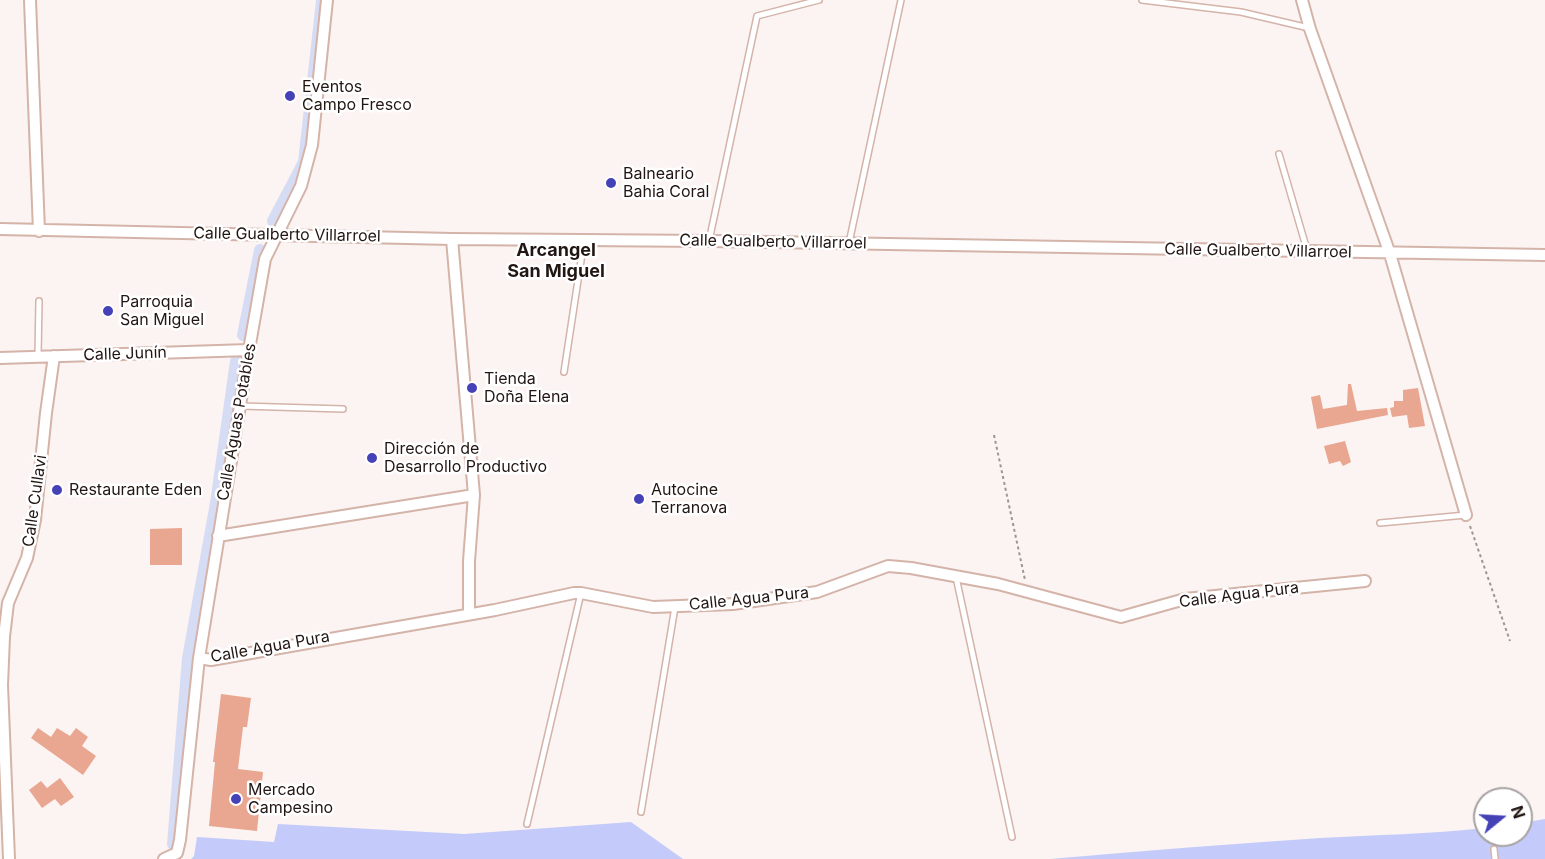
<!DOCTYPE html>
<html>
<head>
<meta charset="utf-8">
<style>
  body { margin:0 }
  #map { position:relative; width:1545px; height:859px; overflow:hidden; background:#fbf4f2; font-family:Inter,sans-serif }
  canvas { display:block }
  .north { position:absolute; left:1473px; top:787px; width:60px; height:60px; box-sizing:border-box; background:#fff; border:2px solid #a7a2a1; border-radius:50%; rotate:72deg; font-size:16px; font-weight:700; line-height:24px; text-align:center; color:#221613 }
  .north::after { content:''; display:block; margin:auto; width:21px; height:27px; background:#4542b8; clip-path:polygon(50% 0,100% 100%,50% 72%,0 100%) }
</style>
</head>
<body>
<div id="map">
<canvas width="1545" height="859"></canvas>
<div class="north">N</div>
</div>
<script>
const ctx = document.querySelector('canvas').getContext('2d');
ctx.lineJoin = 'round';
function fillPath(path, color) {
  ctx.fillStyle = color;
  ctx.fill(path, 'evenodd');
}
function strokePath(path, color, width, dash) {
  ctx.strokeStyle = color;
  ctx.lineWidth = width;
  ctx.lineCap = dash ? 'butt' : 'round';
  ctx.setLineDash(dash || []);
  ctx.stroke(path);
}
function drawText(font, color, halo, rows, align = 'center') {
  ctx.font = font + ' Inter,sans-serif';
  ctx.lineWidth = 5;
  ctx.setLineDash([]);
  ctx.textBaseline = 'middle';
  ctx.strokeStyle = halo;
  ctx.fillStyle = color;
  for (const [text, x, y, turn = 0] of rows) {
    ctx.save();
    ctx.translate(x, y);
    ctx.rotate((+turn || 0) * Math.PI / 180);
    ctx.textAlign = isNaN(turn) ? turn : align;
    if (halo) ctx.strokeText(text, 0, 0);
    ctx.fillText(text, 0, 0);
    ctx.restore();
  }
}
const green = new Path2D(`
  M1545,819V859H1050C1140,851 1230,844 1320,838C1375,835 1430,834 1485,828V835H1521V823Z
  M631,822L683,859H191L194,856L197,837L274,842L278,824L464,834Z`);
const canal = new Path2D(`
  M273,221L304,162L322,1
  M243,335L260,250
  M173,844L188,658L216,503L236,361`);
const building = new Path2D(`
  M1348,384H1351L1357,411L1387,408L1388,415L1317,429L1311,397L1320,395L1323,409L1347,405Z
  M1418,388L1425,426L1409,428L1407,415L1392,417L1390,408L1394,407V401H1403V390Z
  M1345,441L1351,462L1343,466L1340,461L1329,464L1324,446Z
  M182,528V565H150V529Z
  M221,694L251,698L247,727H243L238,769L263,772L257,831L209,826L215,762H213Z
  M38,728L51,737L57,728L70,736L76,728L88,737L82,746L96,756L83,775L31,738Z
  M60,778L74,797L61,806L55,799L42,808L29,790L41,781L47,788Z`);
const path = new Path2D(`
  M994,435L1025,580
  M1470,526L1510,641`);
const service = new Path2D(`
  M1142,0L1241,12L1309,28
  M1279,154L1307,250
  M709,241L757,16L819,0
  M849,243L901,0
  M38,356L39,301
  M564,372L584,241
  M241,406L343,409
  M1380,523L1466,515
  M956,577L1012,837
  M641,812L675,607
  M527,824L581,593
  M1494,849L1495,859`);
const minor = new Path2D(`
  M30,0L39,231
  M1302,0L1310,29L1390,254L1466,515
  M0,229L452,239L709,241L1545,255
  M452,239L474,495L469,561V613
  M0,358L249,350
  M218,536L474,495
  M199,658L211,660L495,610L574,593H581L653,607L733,604L817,592L888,566L911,568L998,584L1121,617L1185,599L1365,581
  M9,859L2,685L4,637L8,603L27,558L35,520L46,413L54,356
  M164,859L177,853L180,840L199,658L249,350L265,259L301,186L312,145L327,0`);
const markers = [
  [290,96,6,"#4542b8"],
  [611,183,6,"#4542b8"],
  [108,311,6,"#4542b8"],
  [472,388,6,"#4542b8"],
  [372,458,6,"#4542b8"],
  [57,490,6,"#4542b8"],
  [639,499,6,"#4542b8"],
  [236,799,6,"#4542b8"]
];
const poiNames = [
  ["Eventos",302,87],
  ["Campo Fresco",302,105],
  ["Balneario",623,174],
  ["Bahia Coral",623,192],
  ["Parroquia",120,302],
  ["San Miguel",120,320],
  ["Tienda",484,379],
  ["Doña Elena",484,397],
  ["Dirección de",384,449],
  ["Desarrollo Productivo",384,467],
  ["Restaurante Eden",69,490],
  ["Autocine",651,490],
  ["Terranova",651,508],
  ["Mercado",248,790],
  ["Campesino",248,808]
];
const streetNames = [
  ["Calle Gualberto Villarroel",287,235,1],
  ["Calle Gualberto Villarroel",773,242,1],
  ["Calle Gualberto Villarroel",1258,251,1],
  ["Calle Junín",125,354,-2],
  ["Calle Aguas Potables",237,422,-80],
  ["Calle Cullavi",35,501,-82],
  ["Calle Agua Pura",1239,595,-7],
  ["Calle Agua Pura",749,599,-6],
  ["Calle Agua Pura",270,647,-10]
];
const neighbourhoodNames = [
  ["Arcangel",556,251],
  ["San Miguel",556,272]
];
fillPath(green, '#c4cbfa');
strokePath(canal, '#d7dcf5', 12);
fillPath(building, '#e9a690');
strokePath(service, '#d4b3a9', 8);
strokePath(minor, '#d4b3a9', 14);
strokePath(path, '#9e9593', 2, [3, 3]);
strokePath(service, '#fff', 5);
strokePath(minor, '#fff', 10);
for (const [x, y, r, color] of markers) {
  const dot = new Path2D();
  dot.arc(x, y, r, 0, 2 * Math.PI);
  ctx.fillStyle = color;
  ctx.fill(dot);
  strokePath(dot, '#fff', 2);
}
drawText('16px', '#221613', '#fff', poiNames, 'left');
drawText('16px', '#221613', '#fff', streetNames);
drawText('bold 18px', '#221613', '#fff', neighbourhoodNames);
</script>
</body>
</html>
